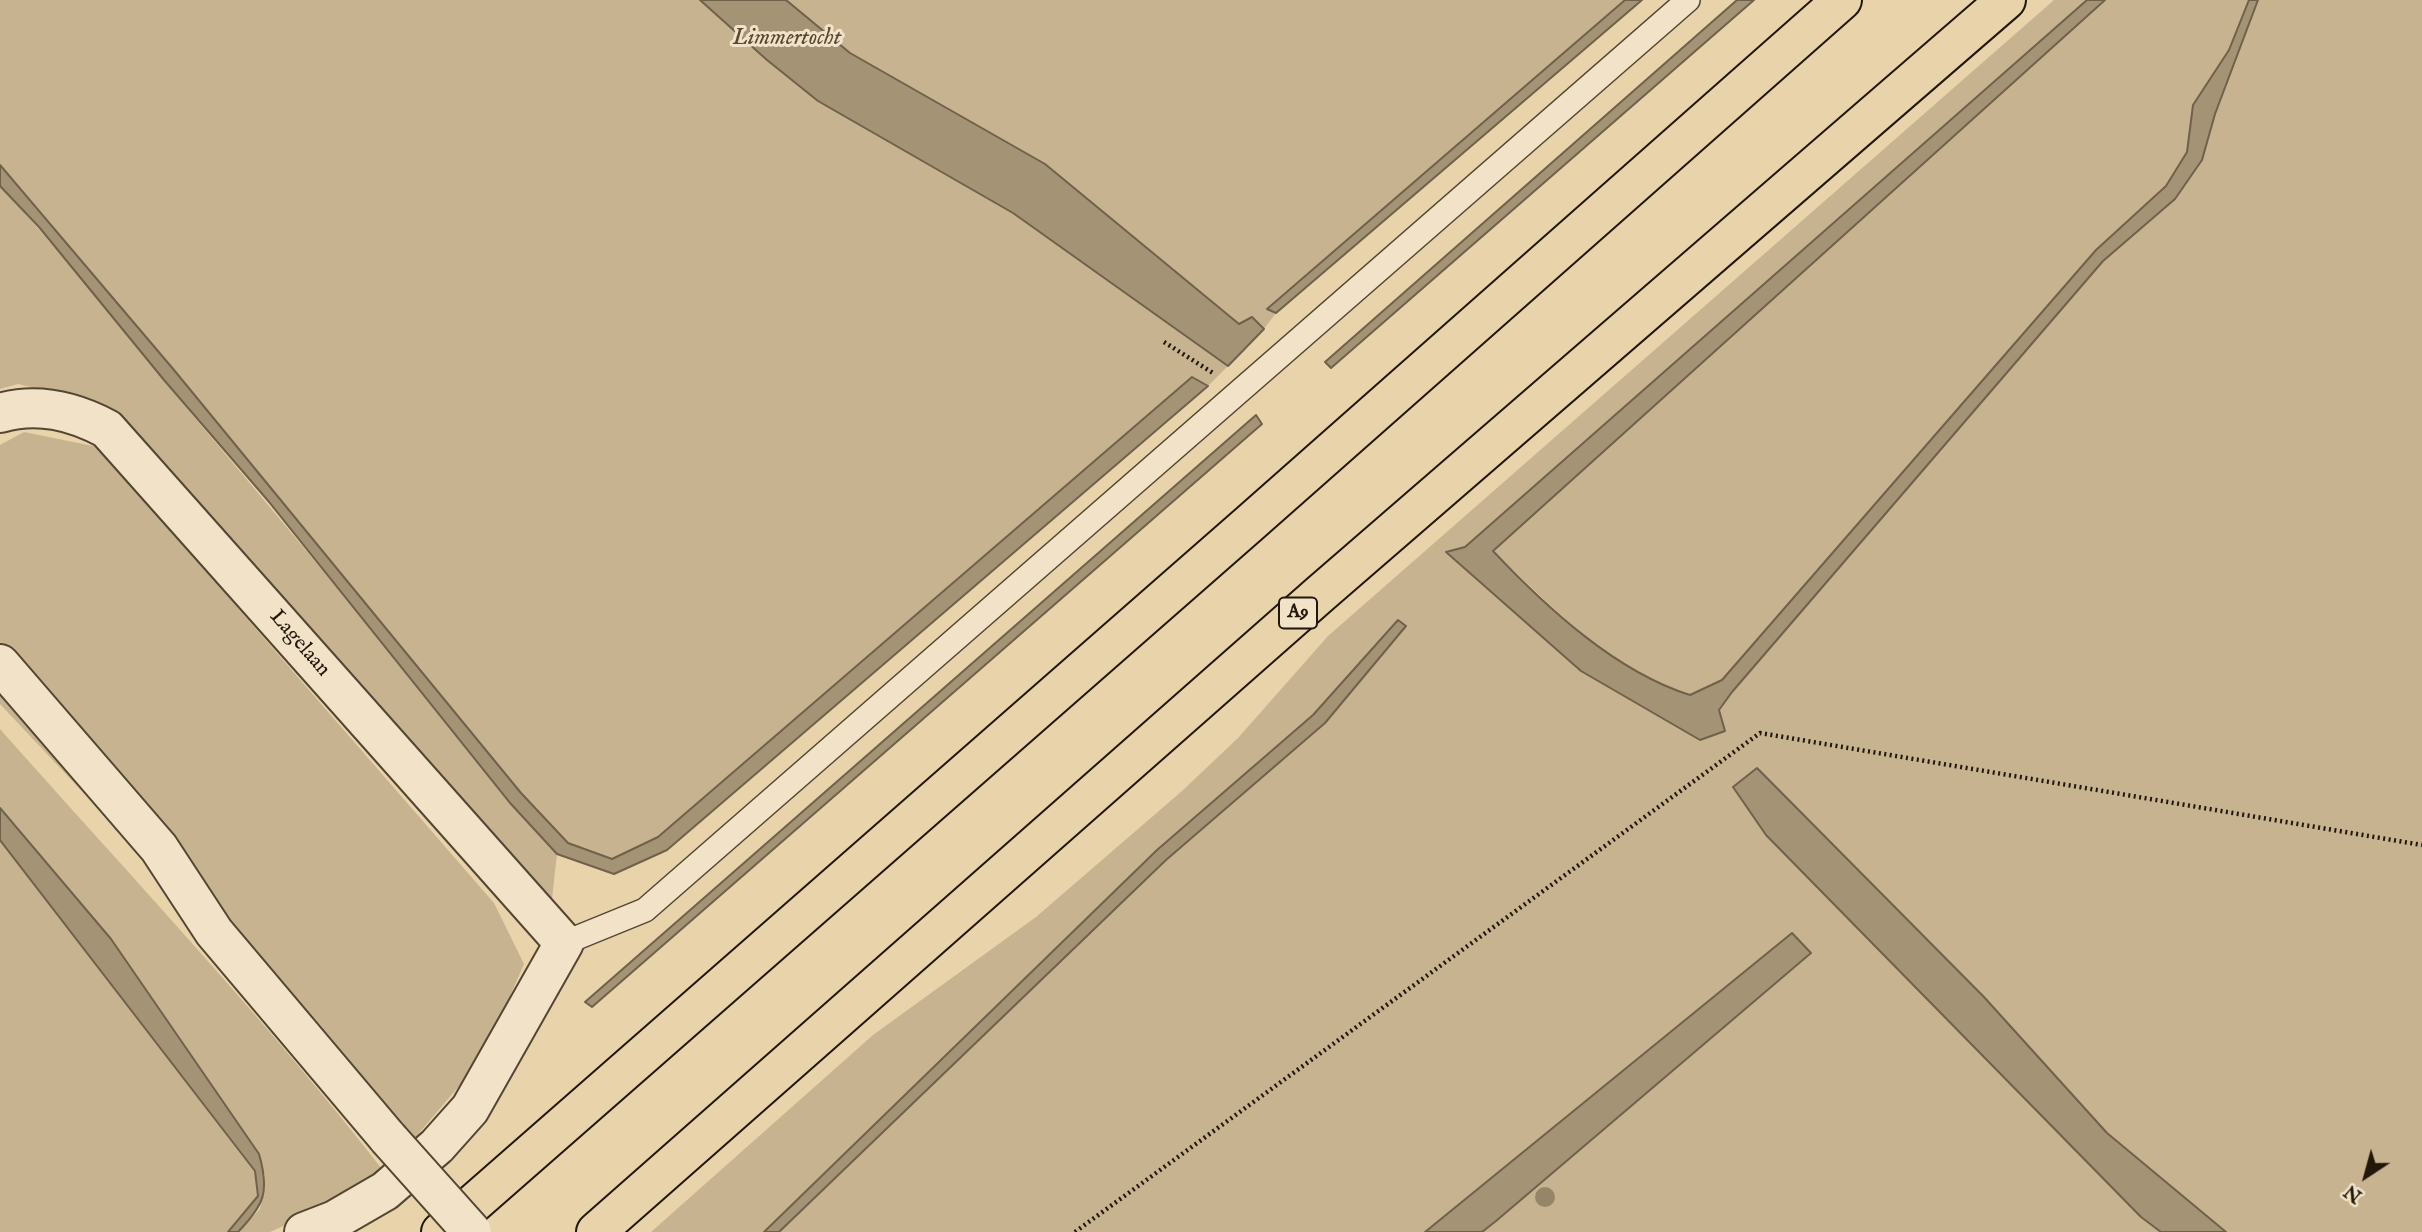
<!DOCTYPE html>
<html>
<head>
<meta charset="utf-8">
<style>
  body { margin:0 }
  #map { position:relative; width:2422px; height:1232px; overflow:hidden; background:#e9d3ab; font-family:"IM FELL English",serif }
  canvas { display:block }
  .north { position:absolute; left:2331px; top:1141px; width:70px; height:70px; -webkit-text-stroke:5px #f1e2c8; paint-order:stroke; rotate:216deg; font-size:19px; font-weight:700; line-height:28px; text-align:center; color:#21170b }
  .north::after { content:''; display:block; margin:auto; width:24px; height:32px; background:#21170b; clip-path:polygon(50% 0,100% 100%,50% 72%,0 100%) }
</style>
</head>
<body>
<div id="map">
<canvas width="2422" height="1232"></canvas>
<div class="north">N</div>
</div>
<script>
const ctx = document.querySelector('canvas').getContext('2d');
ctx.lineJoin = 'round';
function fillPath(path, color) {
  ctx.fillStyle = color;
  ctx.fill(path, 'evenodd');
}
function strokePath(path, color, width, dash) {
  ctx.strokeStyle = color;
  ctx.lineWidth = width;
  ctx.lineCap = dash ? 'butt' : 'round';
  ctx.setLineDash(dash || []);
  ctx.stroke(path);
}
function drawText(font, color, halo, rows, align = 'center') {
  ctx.font = font + ' "IM FELL English",serif';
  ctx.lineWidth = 6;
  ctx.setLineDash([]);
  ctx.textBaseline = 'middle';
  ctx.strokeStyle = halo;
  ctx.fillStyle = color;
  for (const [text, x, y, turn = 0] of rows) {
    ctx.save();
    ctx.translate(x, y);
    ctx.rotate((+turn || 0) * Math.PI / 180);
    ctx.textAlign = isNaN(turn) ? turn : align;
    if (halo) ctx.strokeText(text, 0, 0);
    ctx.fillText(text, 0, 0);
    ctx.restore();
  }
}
const green = new Path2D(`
  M0,0H700L767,60L818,101L1013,213L1228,366L1208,386L1192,377L658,837L612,859L568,843L521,793L174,370L0,165Z
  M786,0H1625L1267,308L1276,313L1264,329L1252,317L1239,325L1045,164L850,53Z
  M2054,0H2087L1465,548L1447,553L1670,722L1700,740L1732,692L2103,261L2175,199L2202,160L2215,114L2258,0H2422V1232H2226L2107,1133L1984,997L1877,892L1766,835L2141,1217L2161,1232H1482L1811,954L1792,933L1425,1232H779L1166,860L1325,723L1406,626L1399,621L1313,715L1157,850L764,1232H651L873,1035L1036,917L1182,791L1238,738L1328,636Z
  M2105,0H2249L2229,50L2193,105L2187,152L2166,186L2096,250L1722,680L1690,695C1610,670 1553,607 1493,551Z
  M0,186C58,248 109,315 164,381C296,538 427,695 557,854L551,908L97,404L18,384L0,389Z
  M24,432L98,447L494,903L524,964L483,1058L413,1140L0,648V445Z
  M0,685L117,817L110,821L0,704Z
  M0,729C131,877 268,1021 389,1178L270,1232H238L260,1209L265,1175L111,939L0,808Z
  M0,840L255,1171L258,1196L228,1232H0Z`);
const water = new Path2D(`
  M700,0H786L850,53L1045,164L1239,324L1252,317L1264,329L1228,366L1013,213L818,101L767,60Z
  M1625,0H1642L1276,313L1267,309Z
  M1737,0H1754L1331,368L1325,362Z
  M2087,0H2105L1493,551C1546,607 1616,672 1690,695L1722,680L2096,250L2166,186L2187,152L2193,105L2229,50L2249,0H2258L2215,114L2202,160L2175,199L2103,261L1732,692L1719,710L1725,731L1700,740L1581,671L1446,552L1465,547Z
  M0,165L174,370L521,793L568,843L612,859L658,837L1192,377L1208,386L667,850L614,874L557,854L511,804L270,503L164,380L39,227L0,186Z
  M1256,415L1262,424L592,1007L585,1002Z
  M1398,620L1406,626L1325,723L1166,860L779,1232H764L1157,850L1313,715Z
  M1757,768L1984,997L2107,1133L2226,1232H2161L2141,1217L1766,835L1733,787Z
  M0,808L111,939L259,1154C270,1192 264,1205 238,1232H228L258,1196L255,1171L0,840Z
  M1792,933L1811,953L1496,1221L1482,1232H1425Z`);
const path = new Path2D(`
  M1164,342L1213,373
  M1075,1232L1760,733L2422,845`);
const lane = new Path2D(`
  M564,943L645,910L1688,0`);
const street = new Path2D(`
  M0,413C38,402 73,411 107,429L564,943L470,1109L437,1146L385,1191L335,1220L304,1232
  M0,664L159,848L214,932L388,1138`);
const highway = new Path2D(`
  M441,1232L1249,524L1842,0
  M596,1232L1320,594L2006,0`);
const streetBridge = new Path2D(`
  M388,1138L472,1232`);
const trees = [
  [1545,1197]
];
const shields = [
  [1298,613,38]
];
const shieldNames = [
  ["A9",1298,613]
];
const streetNames = [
  ["Lagelaan",299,644,49]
];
const waterNames = [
  ["Limmertocht",787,39]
];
fillPath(green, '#c7b390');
fillPath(water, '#a59375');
strokePath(water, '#70614b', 2);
strokePath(lane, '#534633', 26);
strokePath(street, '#534633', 42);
strokePath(highway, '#21170b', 42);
strokePath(path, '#21170b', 4.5, [2, 3.5]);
strokePath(lane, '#f1e2c8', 23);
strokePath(street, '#f1e2c8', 38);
strokePath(highway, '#e9d3ab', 38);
strokePath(streetBridge, '#534633', 42, []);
strokePath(streetBridge, '#f1e2c8', 38);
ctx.fillStyle = '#968569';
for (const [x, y] of trees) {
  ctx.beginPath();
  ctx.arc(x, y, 10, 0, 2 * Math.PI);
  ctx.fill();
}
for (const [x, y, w] of shields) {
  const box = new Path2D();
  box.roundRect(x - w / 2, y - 15.5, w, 31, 5);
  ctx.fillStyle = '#f1e2c8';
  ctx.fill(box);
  strokePath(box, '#21170b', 2);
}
drawText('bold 19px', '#21170b', null, shieldNames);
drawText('21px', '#21170b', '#f1e2c8', streetNames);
drawText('italic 23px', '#564935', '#f1e2c8', waterNames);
</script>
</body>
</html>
